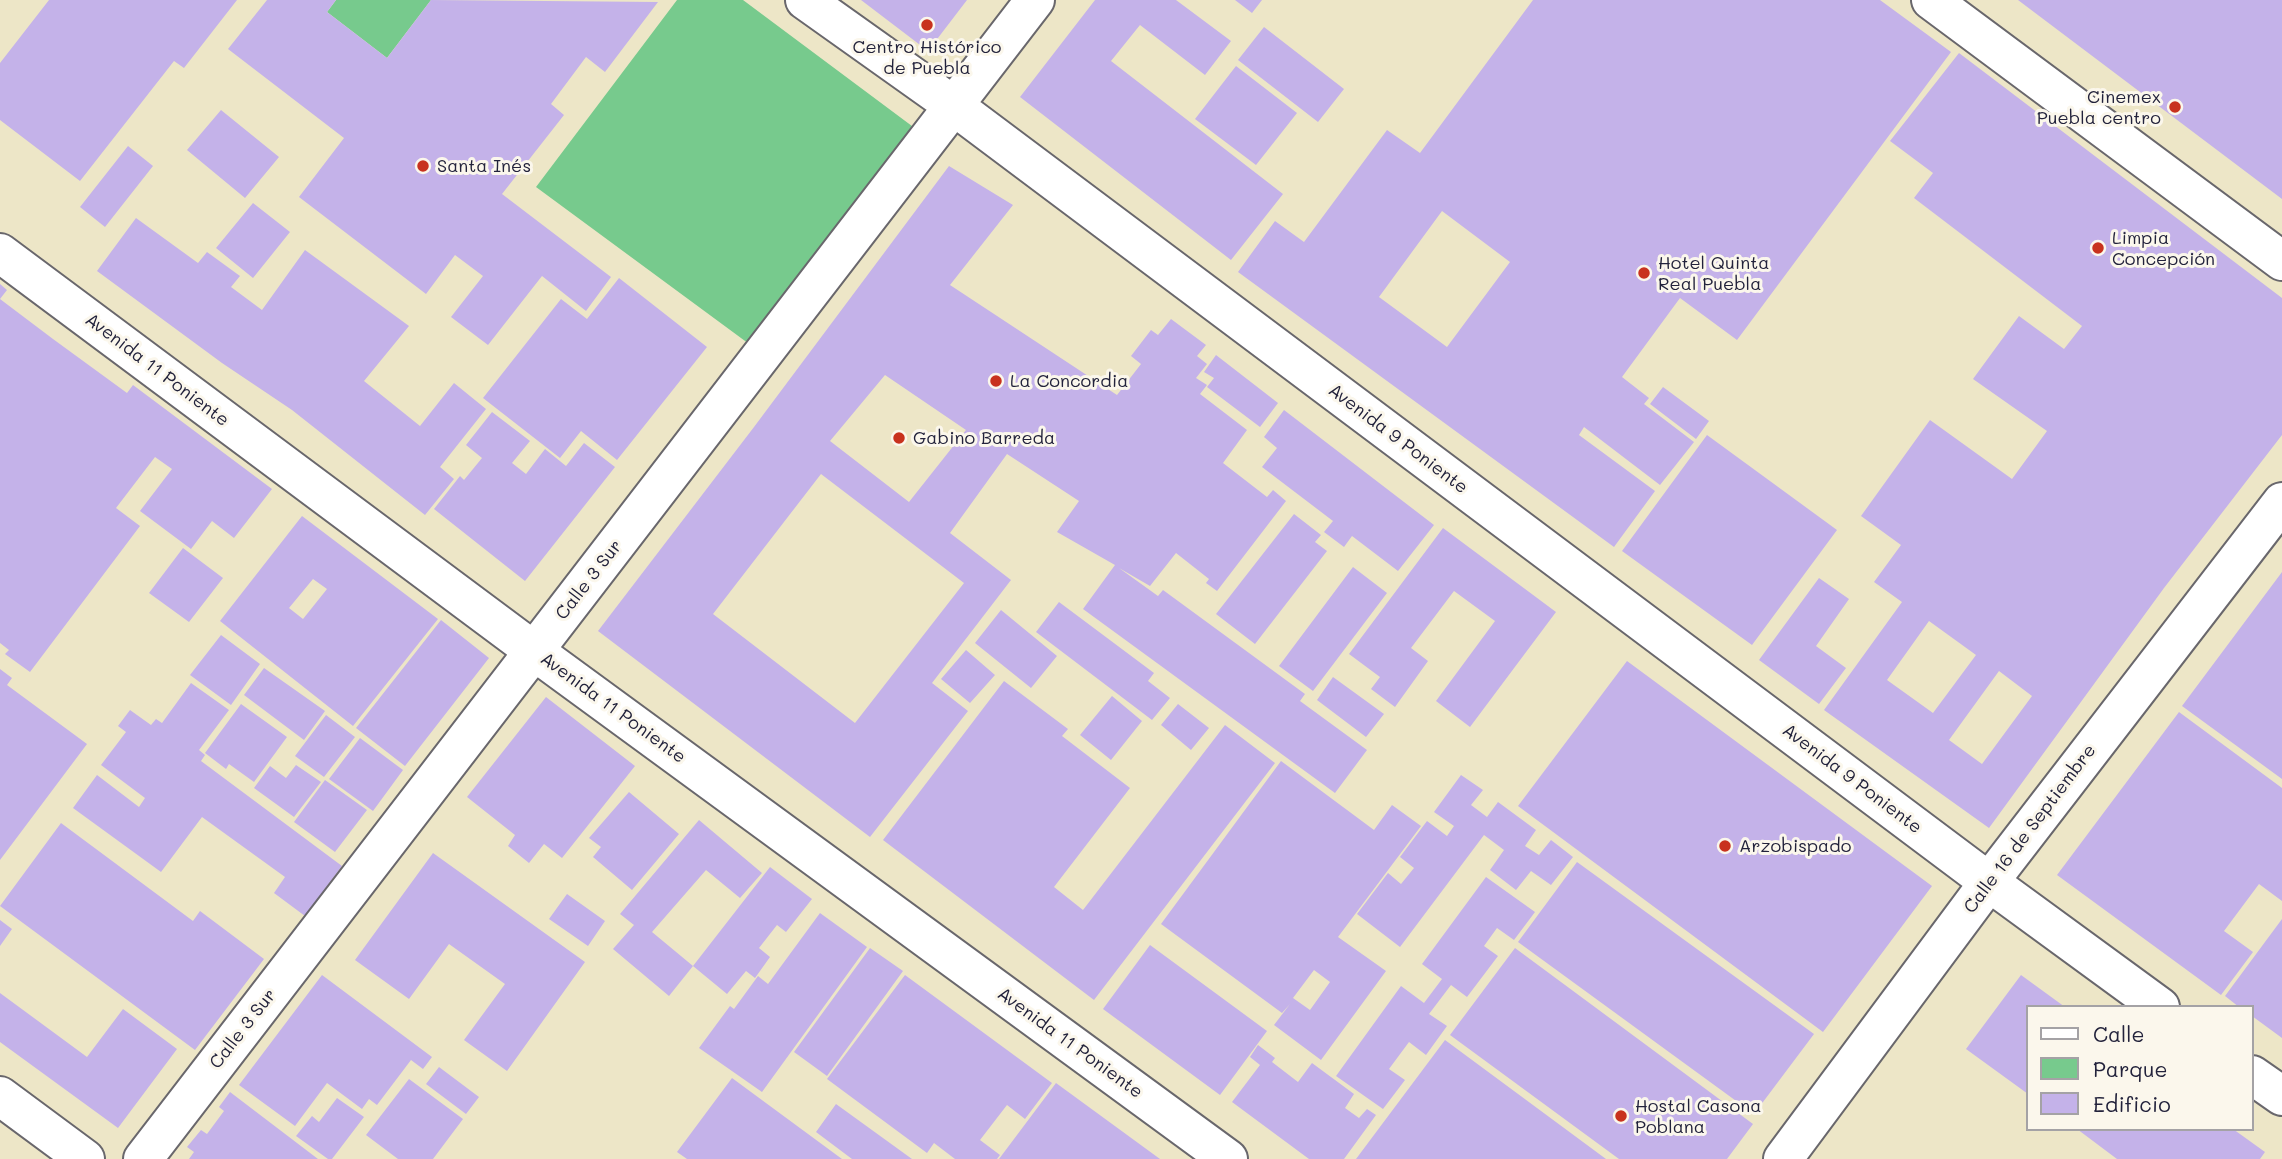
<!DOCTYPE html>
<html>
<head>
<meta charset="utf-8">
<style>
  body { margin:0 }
  #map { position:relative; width:2282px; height:1159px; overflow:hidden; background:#ede6c7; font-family:Mali,sans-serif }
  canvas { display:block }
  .legend { position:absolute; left:2026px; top:1005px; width:228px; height:126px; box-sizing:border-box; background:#fbf7ec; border:2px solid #a4a2a5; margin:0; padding:9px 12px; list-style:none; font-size:21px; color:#22223b }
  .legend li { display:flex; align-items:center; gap:14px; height:35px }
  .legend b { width:35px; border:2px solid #a4a2a5 }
</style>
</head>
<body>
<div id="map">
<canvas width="2282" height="1159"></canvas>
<ul class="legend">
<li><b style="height:9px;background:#fff"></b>Calle</li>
<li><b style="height:19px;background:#77ca8d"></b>Parque</li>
<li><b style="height:19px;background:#c4b2e9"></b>Edificio</li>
</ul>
</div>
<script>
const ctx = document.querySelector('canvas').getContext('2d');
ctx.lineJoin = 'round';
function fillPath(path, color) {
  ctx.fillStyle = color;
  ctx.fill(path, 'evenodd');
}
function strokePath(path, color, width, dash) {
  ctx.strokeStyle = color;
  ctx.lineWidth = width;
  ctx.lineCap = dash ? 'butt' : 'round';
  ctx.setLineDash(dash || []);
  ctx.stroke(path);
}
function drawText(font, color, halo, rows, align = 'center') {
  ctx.font = font + ' Mali,sans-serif';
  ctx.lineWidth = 6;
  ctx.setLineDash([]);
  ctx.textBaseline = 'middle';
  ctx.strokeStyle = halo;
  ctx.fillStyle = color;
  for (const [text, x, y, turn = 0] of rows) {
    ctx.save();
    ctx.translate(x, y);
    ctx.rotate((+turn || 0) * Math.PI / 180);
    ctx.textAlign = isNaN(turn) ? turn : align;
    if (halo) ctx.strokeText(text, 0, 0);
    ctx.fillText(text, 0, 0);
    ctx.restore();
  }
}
const green = new Path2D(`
  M336,0H431L387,58L327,12Z
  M677,0H743L924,135L760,352L536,187Z`);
const building = new Path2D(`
  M49,0H237L184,68L174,61L80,181L0,120V63Z
  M267,0H336L327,12L387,58L431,0L658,2L605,72L586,57L551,104L564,115L502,194L611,277L586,311L542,276L488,345L451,317L483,276L455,255L426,294L299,197L344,138L228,49Z
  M861,0H967L928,51Z
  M1095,0H1176L1231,41L1205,75L1140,25L1111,61L1283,194L1231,260L1020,97Z
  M1235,0H1262L1252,13Z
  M1533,0H1880L1951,52L1737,340L1680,298L1622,377L1649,398L1644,404L1694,442L1660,485L1584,427L1579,435L1655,491L1614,547L1238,272L1275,221L1304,242L1387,130L1420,153ZM1442,211L1510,262L1447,347L1379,297Z
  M2018,0H2282V199Z
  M1264,27L1344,89L1318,122L1238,60Z
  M1959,53L2282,298V435L2164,588L1989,828L1824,710L1902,602L1874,582L1901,545L1861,516L1930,420L2012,479L2047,431L1973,379L2019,316L2064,349L2082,326L1914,198L1933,173L1890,141ZM1929,621L1976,655L1933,713L1887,680ZM1999,671L2032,696L1982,764L1949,740Z
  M1236,66L1297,113L1256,165L1195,119Z
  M221,110L279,157L245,198L187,150Z
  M128,146L153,166L105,227L80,207Z
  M949,166L1013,205L950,285L1117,395L1141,364L1131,356L1151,330L1158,335L1171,319L1206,345L1197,356L1207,364L1196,378L1207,385L1200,394L1247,430L1223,463L1267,497L1273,490L1286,501L1217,591L1206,583L1209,579L1176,553L1150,586L1119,568L1158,596L1163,590L1305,694L1300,701L1367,750L1335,793L1083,609L1115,565L1057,532L1079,501L1007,454L950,533L1011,580L932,683L968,711L870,837L598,631L754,427ZM885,375L966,430L909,502L830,441ZM821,474L964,583L855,723L713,614Z
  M253,203L290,232L253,278L216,248Z
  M136,218L198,263L207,252L240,276L231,287L262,310L305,250L409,326L364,381L420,426L454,383L486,409L440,467L454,479L425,515L292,410L222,363L97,271Z
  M619,278L707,347L617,460L581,431L560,458L483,398L561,299L587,319Z
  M0,284L7,290L0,299L53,339L127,393L133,385L272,489L234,538L212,521L191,549L140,511L172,469L155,457L116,508L140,526L30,672L5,654L9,650L0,643Z
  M1216,355L1278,403L1260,427L1207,387L1214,378L1204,372Z
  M1663,387L1709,421L1696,439L1650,404Z
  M1284,410L1434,525L1398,571L1352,536L1344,547L1324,532L1333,521L1262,467L1277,448L1264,437Z
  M492,412L530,441L512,463L526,474L545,449L566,466L584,443L615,467L525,581L434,509L460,476L464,480L482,458L466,445Z
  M1707,435L1837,530L1752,645L1622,551Z
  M1294,514L1321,535L1315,542L1327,551L1255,644L1216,614Z
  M302,516L438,619L353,726L220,621ZM313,579L327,589L303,619L289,608Z
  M1443,528L1556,612L1470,727L1436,701L1495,621L1454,591L1411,648L1428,661L1395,707L1371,689L1380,677L1349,654Z
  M183,548L223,578L189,622L149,593Z
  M1353,567L1387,593L1313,691L1279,666Z
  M2282,572V779L2182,706Z
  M1819,578L1849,599L1816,646L1846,668L1819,704L1759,660Z
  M1059,602L1154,673L1148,681L1170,698L1152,720L1036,632Z
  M1001,610L1057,656L1031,688L975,643Z
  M441,620L489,658L405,766L356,728Z
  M221,635L260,664L231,705L190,675Z
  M966,650L995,675L970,703L941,679Z
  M1627,661L1932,886L1823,1032L1518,806Z
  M264,668L325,711L304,740L244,695Z
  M0,669L12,678L7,685L87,744L0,860Z
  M1333,677L1384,714L1366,737L1317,700Z
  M1004,681L1068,729L1062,736L1130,788L1054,887L1083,910L1225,725L1275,763L1094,1000L883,840Z
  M191,683L229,710L199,750L205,755L201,761L342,866L305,916L274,893L285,877L202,817L161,872L73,808L97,775L139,807L145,798L101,765L126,732L118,726L130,710L151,725L156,719L162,723Z
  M1112,696L1142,721L1111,760L1080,735Z
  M546,697L635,766L562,858L544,844L529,863L508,846L515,835L467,797Z
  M241,704L287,737L254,782L229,764L226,769L205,753Z
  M1178,704L1209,728L1191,750L1161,725Z
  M2179,712L2282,788V901L2259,884L2224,931L2253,952L2221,995L2057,875Z
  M326,715L355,737L324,777L295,756Z
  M360,738L403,770L373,811L329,779Z
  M1281,761L1374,830L1392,805L1421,826L1338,937L1386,971L1321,1060L1274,1025L1290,1004L1282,1013L1161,924ZM1314,970L1330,982L1310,1010L1293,998Z
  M296,765L321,782L294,817L254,788L270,766L286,778Z
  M1461,775L1483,790L1471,805L1487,817L1498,802L1536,830L1525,846L1539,855L1551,840L1573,857L1551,885L1531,871L1516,890L1490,870L1504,850L1484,835L1400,947L1357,914L1388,873L1401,884L1414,868L1400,857L1427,821L1447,836L1454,826L1434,812Z
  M325,780L367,810L335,852L294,822Z
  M629,792L679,834L632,890L593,857L601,847L589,838Z
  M699,820L762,873L740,898L706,870L652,932L693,966L669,996L613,949L634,925L620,914Z
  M61,823L193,921L200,911L264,959L195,1050L0,906Z
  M433,853L585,962L507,1071L464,1040L505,984L449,944L409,999L355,960Z
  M1577,862L1814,1034L1754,1114L1518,942Z
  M770,867L812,899L786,932L777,925L759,948L770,957L755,978L746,971L727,994L693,966Z
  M1486,877L1535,912L1514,940L1497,928L1484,946L1498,956L1467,997L1451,985L1429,1014L1447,1026L1426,1055L1409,1042L1389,1069L1405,1080L1383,1109L1336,1076L1401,986L1424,1003L1442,979L1422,964Z
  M567,894L605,921L588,946L549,919Z
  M820,913L867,947L762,1092L699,1048L730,1006L734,1009L758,976L768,984Z
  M2282,919V1038L2252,1016V1007H2239L2225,996Z
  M0,920L12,929L0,946Z
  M1150,945L1267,1031L1220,1095L1103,1009Z
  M870,948L903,971L827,1076L794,1052Z
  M1515,948L1753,1124L1727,1159H1619L1450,1035Z
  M322,975L432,1057L423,1069L411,1060L377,1105L369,1099L362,1109L327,1083L295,1126L239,1085Z
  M905,975L1052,1083L1025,1119L1007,1105L980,1140L1000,1155L997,1159H955L934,1143L927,1153L827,1079Z
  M2021,975L2065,1007H2028V1094L1966,1049Z
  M0,993L87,1057L123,1009L177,1049L118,1128L0,1042Z
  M1445,1040L1606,1159H1356Z
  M1258,1045L1275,1058L1272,1062L1298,1082L1312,1063L1354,1094L1345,1108L1359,1118L1367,1109L1376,1115L1344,1159H1309L1232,1102L1260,1065L1250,1057Z
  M439,1067L479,1097L466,1114L426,1084Z
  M732,1078L842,1159H687L677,1152Z
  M409,1079L463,1119L433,1159H398L366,1135Z
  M1056,1083L1160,1159H999Z
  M230,1092L318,1159H189L194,1152L187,1147L201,1130L207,1134L224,1111L219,1107Z
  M337,1098L364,1117L332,1159H328L296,1136L312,1116L319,1122Z
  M836,1104L912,1159H852L816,1132Z
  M2077,1129H2233L2265,1152L2260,1159H2117Z`);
const minor = new Path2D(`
  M805,0L954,106L1989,882L2160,1007
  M1931,0L2282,261
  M0,253L534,651L1228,1159
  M2252,1075L2282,1096
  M0,1096L85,1159
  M143,1159L1035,0
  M1783,1159L1989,882L2282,502`);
const markers = [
  [927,25,7,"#c8321e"],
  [2175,107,7,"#c8321e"],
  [423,166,7,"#c8321e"],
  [2098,248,7,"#c8321e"],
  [1644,273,7,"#c8321e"],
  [996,381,7,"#c8321e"],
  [899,438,7,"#c8321e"],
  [1725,846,7,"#c8321e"],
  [1621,1116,7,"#c8321e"]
];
const poiNames = [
  ["Centro Histórico",927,47,"center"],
  ["de Puebla",927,68,"center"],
  ["Cinemex",2161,97,"right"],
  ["Puebla centro",2161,118,"right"],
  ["Santa Inés",437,166],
  ["Limpia",2112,238],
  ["Concepción",2112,259],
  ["Hotel Quinta",1658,263],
  ["Real Puebla",1658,284],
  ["La Concordia",1010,381],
  ["Gabino Barreda",913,438],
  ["Arzobispado",1739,846],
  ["Hostal Casona",1635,1106],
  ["Poblana",1635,1127]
];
const streetNames = [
  ["Avenida 11 Poniente",157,370,37],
  ["Avenida 9 Poniente",1398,439,37],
  ["Calle 3 Sur",589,580,-52],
  ["Avenida 11 Poniente",613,708,36],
  ["Avenida 9 Poniente",1852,779,37],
  ["Calle 16 de Septiembre",2030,829,-53],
  ["Calle 3 Sur",243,1029,-52],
  ["Avenida 11 Poniente",1070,1043,36]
];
fillPath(green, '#77ca8d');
fillPath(building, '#c4b2e9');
strokePath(minor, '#69676c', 42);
strokePath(minor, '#fff', 38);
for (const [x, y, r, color] of markers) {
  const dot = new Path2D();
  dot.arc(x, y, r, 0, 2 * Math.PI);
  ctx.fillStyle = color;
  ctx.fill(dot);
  strokePath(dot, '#fbf7ec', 2.5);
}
drawText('18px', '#22223b', '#fbf7ec', poiNames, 'left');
drawText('18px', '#22223b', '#fbf7ec', streetNames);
</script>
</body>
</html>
